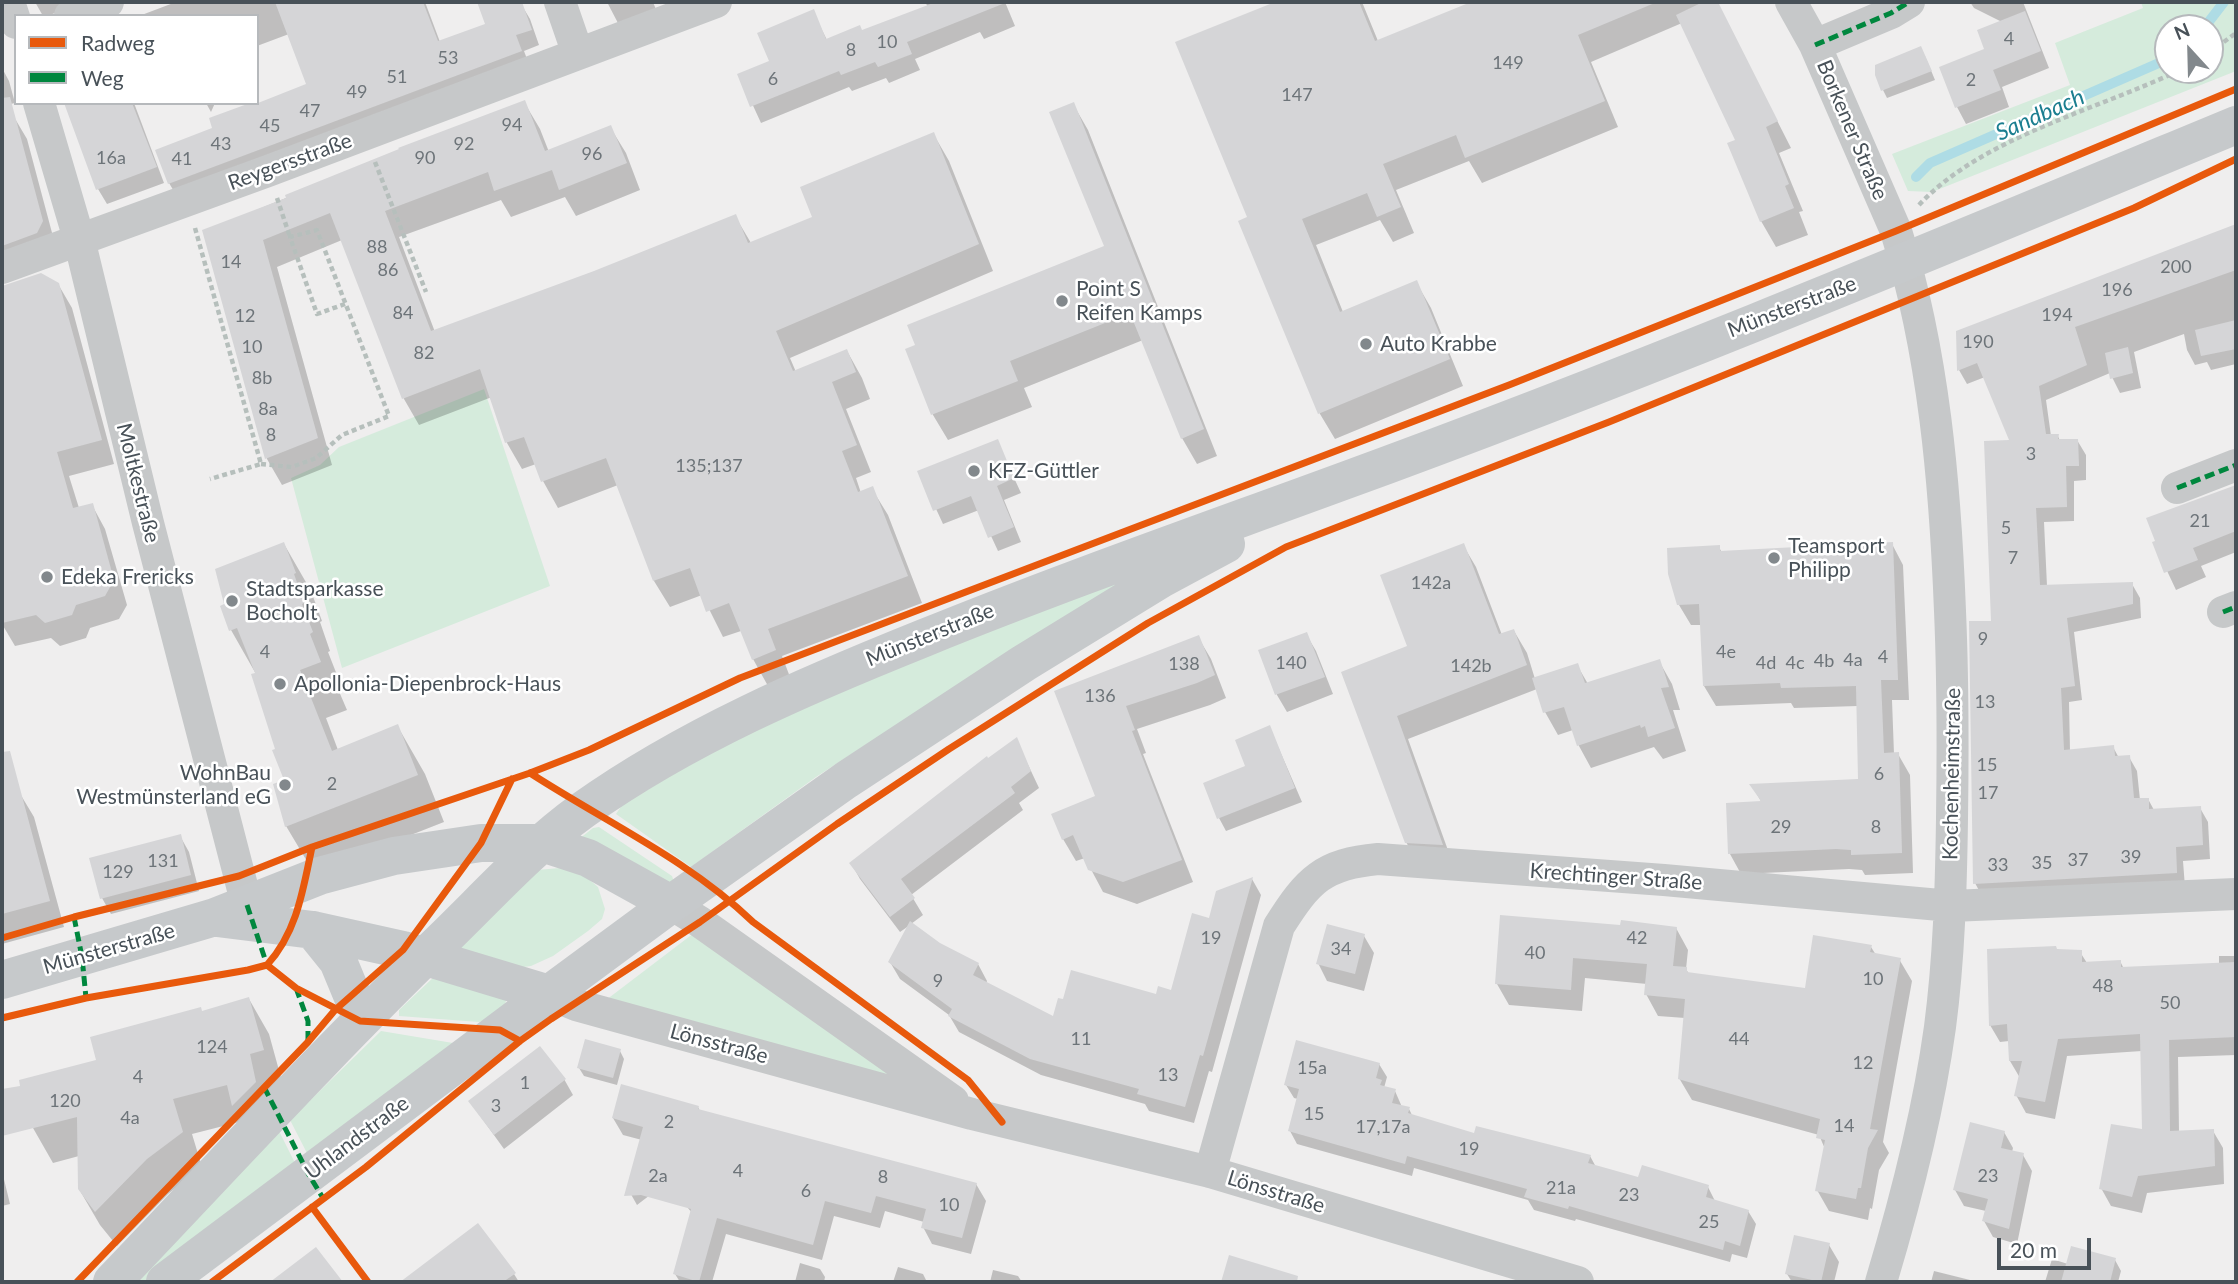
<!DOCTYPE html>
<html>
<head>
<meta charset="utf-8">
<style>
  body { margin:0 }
  #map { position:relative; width:2238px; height:1284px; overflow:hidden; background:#efeeee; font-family:Lato,sans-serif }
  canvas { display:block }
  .frame { position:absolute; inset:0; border:4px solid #485158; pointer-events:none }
  .legend { position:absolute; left:14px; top:14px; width:245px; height:91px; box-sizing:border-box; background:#fff; border:2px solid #b6b9bc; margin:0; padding:9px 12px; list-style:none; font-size:21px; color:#485158 }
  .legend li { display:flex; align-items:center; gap:14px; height:35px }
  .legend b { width:35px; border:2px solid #b6b9bc }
  .north { position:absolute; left:2154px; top:14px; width:70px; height:70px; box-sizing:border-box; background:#fff; border:2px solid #b6b9bc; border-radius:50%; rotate:338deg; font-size:19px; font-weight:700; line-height:28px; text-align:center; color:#485158 }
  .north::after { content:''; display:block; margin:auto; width:24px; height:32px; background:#82888c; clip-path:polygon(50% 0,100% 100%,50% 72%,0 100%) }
  .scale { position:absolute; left:1997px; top:1238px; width:94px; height:32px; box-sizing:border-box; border:4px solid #485158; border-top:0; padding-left:9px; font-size:21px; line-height:24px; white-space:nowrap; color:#485158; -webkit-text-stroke:5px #fff; paint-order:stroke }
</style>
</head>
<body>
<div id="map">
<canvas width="2238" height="1284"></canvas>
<div class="frame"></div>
<ul class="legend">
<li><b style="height:9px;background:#e8590c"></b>Radweg</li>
<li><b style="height:9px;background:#00873e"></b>Weg</li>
</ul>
<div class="north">N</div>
<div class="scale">20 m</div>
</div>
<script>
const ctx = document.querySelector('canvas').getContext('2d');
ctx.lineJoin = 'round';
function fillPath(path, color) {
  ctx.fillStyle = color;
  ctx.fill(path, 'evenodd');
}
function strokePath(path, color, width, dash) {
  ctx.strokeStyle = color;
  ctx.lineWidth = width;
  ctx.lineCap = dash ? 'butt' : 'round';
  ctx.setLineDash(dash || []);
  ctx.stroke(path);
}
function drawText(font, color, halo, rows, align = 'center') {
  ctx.font = font + ' Lato,sans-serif';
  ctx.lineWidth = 5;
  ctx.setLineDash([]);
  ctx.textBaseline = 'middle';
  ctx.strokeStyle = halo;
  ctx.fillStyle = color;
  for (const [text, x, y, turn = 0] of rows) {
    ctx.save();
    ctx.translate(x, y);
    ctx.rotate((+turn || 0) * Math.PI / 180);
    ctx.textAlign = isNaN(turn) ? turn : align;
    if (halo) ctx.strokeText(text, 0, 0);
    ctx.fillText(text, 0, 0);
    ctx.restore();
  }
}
const green = new Path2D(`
  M2141,2H2236V71L1932,192L1908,191L1892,154L2070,85L2055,43L2143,8ZM2210,28V70H2168V28Z
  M484,389L550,586L342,668L291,478L320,465L339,447Z
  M1110,580L1124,589L878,737L816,777L691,867L616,814L622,805L755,725Z
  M599,827L672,876L674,882L668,884L579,839L593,828Z
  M560,868L583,874L598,887L605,909L602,919L588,931L553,956L531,966L509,969L458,948L537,870Z
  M694,933L898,1078L606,1000Z
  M436,975L506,999L505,1008L495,1016L479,1022L399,1016V1010Z
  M381,1031L459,1044L309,1157L290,1120Z
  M278,1129L296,1165L146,1282H138Z`);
const shadow = new Path2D(`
  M35,2H85L47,16H43Z
  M176,2H425L440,42L488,24L478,2H511L513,7L521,4L530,19L539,45L524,51L530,67L178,198L169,183L215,129L252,107L308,85L289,34L257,46V16H139Z
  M607,2H653L657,12L619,25Z
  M925,2H1005L1015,26L984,39L980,32L915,59L920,70L889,83L886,78L852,91L849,87L761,123L739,75L771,62L813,12L827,40L862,32L928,7Z
  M1280,2H1362L1378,41L1474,2H1701L1703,4L1717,2L1791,148L1779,153L1803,211L1799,212L1808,235L1776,247L1761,221L1729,144L1738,141L1682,23L1591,62L1618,127L1482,183L1469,161L1396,190L1414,233L1393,242L1380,220L1316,245L1343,312L1416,282L1431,308L1463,386L1335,439L1320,414L1241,222L1249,218L1177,43Z
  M1970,2H2023L2049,68L2002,87L2009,107L1966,124L1957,107L2002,22L1974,8Z
  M1925,56L1935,80L1887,98L1883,90Z
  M2,68L9,81L15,103L2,106Z
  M524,102L540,129L549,152L610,127L626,153L640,190L576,216L565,197L511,217L501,200L399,237L435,332L595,272L735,216L751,243L814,218L934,135L949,161L993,271L790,358L796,372L847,351L862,378L870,399L846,409L871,472L856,478L861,493L872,489L888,515L922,603L782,656L790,677L768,686L753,659L741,631L723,637L702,595L670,607L654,581L618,485L558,508L543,481L536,464L522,469L507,443L492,397L419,425L404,399L342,240L277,267L332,465L282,485L267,459L204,231Z
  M67,103H134L164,183L107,204L98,189Z
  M206,103H215L211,112Z
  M1073,104L1088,130L1217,456L1197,464L1182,438L1143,340L1024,388L1032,407L948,440L933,415L907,350L1106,247Z
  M14,117L27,139L55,244L2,273V122Z
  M2236,227V364L2211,370L2207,362L2195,365L2187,350L2184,334L2134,352L2141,388L2120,393L2110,373L2046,400L2051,436H2058L2060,441L2077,440L2086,455V480L2074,481V521L2044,522L2047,586L2132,584L2140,598L2141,618L2074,632L2082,700L2069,702L2070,751L2113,747L2119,758L2129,757L2137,771L2140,800L2148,799L2154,810L2200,808L2208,822L2210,859L2183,861L2185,887L1983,898L1975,883L1993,622L2011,442L1985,377L1967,384L1959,370L1958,332Z
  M45,278L58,284L72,308L114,464L69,476L79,508L92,505L105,529L127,605L119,619L90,628L86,638L60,646L51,638L15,646L2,624V296Z
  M997,441L1021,493L1004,500L1021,542L998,551L979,510L943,524L919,472Z
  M2236,486V552L2201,566L2206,577L2176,590L2154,543L2157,542L2148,519Z
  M284,544L311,591L322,621L320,622L330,651L328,652L339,680L335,682L347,710L326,718L338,750L398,727L425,774L444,822L314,873L286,826V781L256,674L231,630L222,607Z
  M1892,544L1903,565L1909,700H1892L1894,754H1898L1910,775L1913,873L1865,875L1862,870L1849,869L1741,874L1730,854L1762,803L1752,786L1860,781L1858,706L1794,708L1791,703L1716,706L1704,686L1701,625H1691L1679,605L1719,547L1722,553Z
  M1463,545L1476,567L1502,635L1514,631L1527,653L1535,679L1577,665L1588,684L1659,661L1672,684L1680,710H1673L1686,751L1663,759L1654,747L1591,768L1579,746L1573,730L1558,735L1545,712L1537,689L1408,739L1454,867L1419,865L1406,842L1343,673L1410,647Z
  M1306,634L1316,651L1333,694L1287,712L1277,695L1260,651Z
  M1198,637L1211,659L1226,698L1210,705L1137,729L1146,753L1143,754L1193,882L1137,904L1103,892L1085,858L1076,861L1063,839L1098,797L1056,692Z
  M1270,728L1302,802L1226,831L1219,818Z
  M1016,739L1039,788L1019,803L1023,810L911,895L923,915L911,924L939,944L978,964L987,981L986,984L1054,1019L1172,992L1210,920L1252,879L1261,895L1212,1072L1209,1071L1194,1123L1149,1111L1145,1104L1041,1075L959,1032L949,1015L900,979L890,962L910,925L900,932L860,879L851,863Z
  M2,791V794L19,792L34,817L64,927L2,944Z
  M180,836L189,852L199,891L111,914L102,898Z
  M1622,927L1676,928L1688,950L1686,969L1689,974L1806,990L1871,947L1876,955L1899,959L1912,981L1883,1142L1889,1153L1879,1170L1872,1209L1870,1208L1868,1220L1829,1211L1817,1190L1825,1149L1819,1135L1692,1100L1679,1078L1685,1018L1658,1016L1646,994L1647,984L1585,978L1582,1011L1509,1005L1497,984Z
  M1364,936L1374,953L1364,991L1327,981L1318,963Z
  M2058,951L2080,952L2087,963L2120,961L2124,969L2219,965V956H2236V1055L2178,1057L2179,1132L2213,1131L2223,1148L2224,1184L2147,1193L2142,1213L2111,1206L2101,1188L2144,1131L2142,1051L2067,1056L2055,1119L2026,1113L2016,1095L2020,1078L2010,1061L2009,1041L2000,1042L1990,1025Z
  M249,999L269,1034L283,1085L243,1121L192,1134L202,1167L168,1194L117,1246L100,1225L79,1189V1156L53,1163L33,1128L98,1061L202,1013Z
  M620,1051L624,1059L617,1085L584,1076L579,1068Z
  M1379,1064L1387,1077L1384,1088L1395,1091L1402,1107L1409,1109L1413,1117L1475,1135L1590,1156L1596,1167L1639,1179L1708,1187L1715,1201L1748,1211L1756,1224L1747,1258L1732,1254L1730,1262L1576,1219L1575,1221L1534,1210L1528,1200L1414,1168L1412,1176L1297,1144L1290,1131L1298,1099L1294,1098L1286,1085Z
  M564,1079L573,1095L504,1149L470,1102Z
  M698,1107L700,1111L976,1184L986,1201L971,1254L932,1244L923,1227L924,1222L885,1211L880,1228L834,1216L822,1260L726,1234L712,1282H680L675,1274L692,1213L667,1182L637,1205L628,1189L642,1140L623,1135L613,1118Z
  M2004,1132L2013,1148L2012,1152L2023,1155L2032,1171L2017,1244L1993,1237L1984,1221L1986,1211L1964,1206L1955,1190Z
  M2,1171L10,1204L2,1206Z
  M1829,1245L1839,1262L1834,1282H1792L1787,1274Z
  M2052,1259L2068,1264L2115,1260L2121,1271L2118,1282H2045Z
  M800,1263L820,1269L825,1277L824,1282H795Z
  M898,1267L923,1274L927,1282H893Z
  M993,1270L1018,1276L1022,1282H990Z
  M1934,1271L1978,1282H1931Z
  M413,1274H514L519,1282H418Z`);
const stream = new Path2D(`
  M2204,28L2224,2
  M1916,177L1930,163L2168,59`);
const building = new Path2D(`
  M275,2H423L438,41L485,24L477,2H522L532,30L516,35L522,51L168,184L155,150L212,128L209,118L250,103H258L306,84Z
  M936,2L1005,3L907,42L912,54L878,67L875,62L841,75L839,71L750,107L737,74L769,61L757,33L814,9L826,39L860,25L862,30Z
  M1275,2H1359L1375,41L1471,2H1657L1578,35L1605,101L1465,158L1456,135L1383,164L1401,207L1377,217L1367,193L1302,219L1340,312L1417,280L1450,359L1318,414L1238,221L1247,217L1175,42Z
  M1703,2H1718L1778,121L1766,127L1789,184L1785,186L1794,208L1760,222L1727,143L1735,140L1676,15Z
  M2025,11L2041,51L1993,70L2001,90L1955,108L1939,67L1984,49L1977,30Z
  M1921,46L1932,71L1881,91L1875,75V65Z
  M10,97L43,221L37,233L2,246V98Z
  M525,100L545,151L611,125L627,163L559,190L552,170L494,191L488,172L385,211L431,331L594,271L736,214L748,243L812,217L800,187L934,132L979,244L776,331L793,371L847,349L856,372L832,382L857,445L842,451L858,492L873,486L908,576L768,629L776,650L752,660L729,603L706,612L690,568L653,581L606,458L541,482L524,437L505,443L480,369L402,399L330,213L263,240L318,438L265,459L202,230L286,198L285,195L399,149L398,148Z
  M1074,102L1204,429L1181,439L1130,313L1010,361L1018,381L931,415L905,349L915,345L907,325L1104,246L1049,112Z
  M64,103H132L157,167L96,190Z
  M2236,224V270L2075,327L2087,365L2039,386L2046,434H2059L2058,439H2078L2079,466H2066L2067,507L2036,508L2040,585L2133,582V604L2067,618L2075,686L2061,688L2064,750L2114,745L2115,756L2130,755L2134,798H2149V809L2201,806L2203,845L2176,847L2177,873L1973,884L1969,621H1991L1984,441L2009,440L1977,363L1957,371L1956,331Z
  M41,273L59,283L102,440L57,452L73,508L93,503L114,580L105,596L76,605L72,615L45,623L36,615L2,623V286Z
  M2236,320V349L2201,356L2195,330Z
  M2128,347L2133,373L2110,379L2105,353Z
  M998,439L1014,478L997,486L1014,527L988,538L971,496L933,511L917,471Z
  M2236,485V531L2193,548L2198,560L2164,573L2152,542L2155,541L2146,518Z
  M284,542L296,573L294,574L304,603L302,604L313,632L310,634L321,662L300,670L332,751L398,724L418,775L285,827L273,784L284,780L272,750L275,749L251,674L255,673L237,628L229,631L220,606L224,604L215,569Z
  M1893,542L1898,680H1881L1884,753L1899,752L1902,853L1851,855V850L1836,849L1728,854L1726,803L1761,801L1749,784L1858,779L1856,686L1781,688L1780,683L1703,686L1699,604L1677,605L1668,574L1667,548L1720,545V551Z
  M1464,543L1499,634L1514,629L1527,665L1397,716L1443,845L1405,843L1341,672L1407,646L1380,575Z
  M1307,632L1325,677L1275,695L1258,650Z
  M1199,635L1215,675L1197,683L1126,706L1135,730L1132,731L1182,860L1123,882L1088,870L1073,835L1062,840L1051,814L1095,796L1054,691Z
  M1660,659L1669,687L1661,688L1675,728L1648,737L1645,726L1641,728L1640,725L1577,746L1564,707L1543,713L1532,678L1578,663L1585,683Z
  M1270,725L1295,788L1217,819L1203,783L1245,766L1235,740Z
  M1017,737L1031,771L1011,787L1015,793L901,879L915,898L890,917L849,863L987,756L988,758Z
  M10,751L50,901L2,914V752Z
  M181,834L191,875L100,899L89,858Z
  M1253,877L1203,1056L1200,1055L1185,1107L1137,1094L1139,1089L1030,1059L948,1016L952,1009L888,962L910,921L940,943L979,963L973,975L1053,1016L1058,998L1063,999L1071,970L1156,994L1158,986L1171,990L1192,913L1209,918L1216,891Z
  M1500,915L1620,925L1621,920L1677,927L1673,966L1687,967V972L1805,988L1813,935L1872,945L1870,952L1901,958L1870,1129L1878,1130L1868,1148L1861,1188H1858L1856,1199L1815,1191L1825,1140L1816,1138L1820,1119L1678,1079L1685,999L1644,995L1647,964L1573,958L1571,990L1495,984Z
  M1327,924L1365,934L1355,974L1316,964Z
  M2056,946L2057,949L2082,950V962L2121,960V967L2236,962V1037L2169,1040L2170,1131L2214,1129L2215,1166L2138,1176L2132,1197L2099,1189L2111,1124L2142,1129L2140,1034L2058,1039L2045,1102L2014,1096L2022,1061H2009L2007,1024L1989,1026L1987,949Z
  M249,997L264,1050L250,1054L256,1082L232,1106L227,1085L173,1099L183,1132L147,1159L95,1212L78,1189L77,1117L2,1136V1089L20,1086L19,1080L96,1060L90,1037L201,1007L202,1011Z
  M585,1039L621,1049L613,1078L577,1068Z
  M1296,1040L1380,1063L1376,1078L1382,1080L1380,1085L1396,1089L1392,1103L1410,1107L1408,1113L1474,1133L1476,1126L1591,1155L1588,1163L1638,1177L1642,1165L1709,1185L1706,1197L1749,1210L1740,1246L1725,1241L1723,1250L1569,1206L1568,1209L1524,1197L1527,1189L1407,1156L1405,1164L1288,1131L1299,1089L1284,1085Z
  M540,1046L566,1079L494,1135L468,1101Z
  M621,1084L699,1106L698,1109L977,1183L962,1238L921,1228L926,1209L876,1196L871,1213L825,1201L813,1245L717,1218L699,1282L673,1274L691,1209L641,1195L624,1196L643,1127L612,1118Z
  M1970,1122L2005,1131L2001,1148L2024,1153L2009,1229L1982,1221L1988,1199L1953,1190Z
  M478,1223L516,1273L503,1282H400Z
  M1794,1235L1830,1243L1821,1282L1785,1274Z
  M2071,1246L2116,1258L2110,1282H2061Z
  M316,1247L343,1282H270Z
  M1229,1255L1298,1276L1297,1282H1221Z`);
const path = new Path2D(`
  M2210,52L2236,33
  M375,162L426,292
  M277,198L290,237
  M1919,205C1982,137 2097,110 2180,70
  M195,228L261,464L210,479
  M261,464L292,467L316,458L342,435L389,416L317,230L290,237L317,314L345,304`);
const street = new Path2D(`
  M9,2L16,23
  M560,2L578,54
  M1791,2L1815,45L1896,231C1934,354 1945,483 1950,611C1953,681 1953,750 1952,819C1951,889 1949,958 1940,1027C1928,1114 1906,1199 1881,1282
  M70,16L108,2
  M1815,45L1891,13L1909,2
  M39,103L79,239L148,523L247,905
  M2,268L268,171L716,2
  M2177,488L2236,465
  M2223,612L2236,607
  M671,904L700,922L953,1101
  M549,994L576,1005L972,1114L1210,1172L1578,1282
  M1210,1172L1279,926C1308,880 1323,864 1378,859L1664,880L1951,906L2236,894`);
const secondary = new Path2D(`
  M217,918L313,930L403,950L549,994
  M313,930L338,961L362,1019
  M2,980L215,917L319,876L394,856L481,843H542L588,858L671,904
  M112,1282C220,1169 326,1053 438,944C485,899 530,848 583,810C687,736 807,685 924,638C1062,582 1202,533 1341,482C1643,372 1939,248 2236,125
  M165,1282L549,994L671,904L846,780L1024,663L1161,579L1226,544`);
const quiet = new Path2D(`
  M1815,45L1891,13L1909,2
  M2177,488L2236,465
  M2223,612L2236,607
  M247,905L267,965L268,963
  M74,917L82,957L86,998
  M296,988L308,1021V1042
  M264,1087L309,1175L323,1198`);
const cycleway = new Path2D(`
  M530,773C604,821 689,860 753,922L968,1080L1002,1122
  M2,938L74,917L239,876L312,847L530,773L589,750L740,678L1509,385L1896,231L2236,89
  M267,965C297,932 303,890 312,847
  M2,1018L86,998L248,970L267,965L296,988L360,1021L500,1030L520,1041
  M312,1207L368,1282
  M77,1282L308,1042L335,1010L403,950L481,843L512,779
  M212,1282L366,1167L520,1041L551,1019L700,922L837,824L949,749L1148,623L1286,547L1609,422L2134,208L2236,159`);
const markers = [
  [1062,301,7,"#82888c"],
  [1366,344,7,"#82888c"],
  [974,471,7,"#82888c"],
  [1774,558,7,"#82888c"],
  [47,577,7,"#82888c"],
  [232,601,7,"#82888c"],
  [280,684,7,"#82888c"],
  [285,785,7,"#82888c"]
];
const numberNames = [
  ["4",2009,39],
  ["10",887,42],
  ["8",851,50],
  ["53",448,58],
  ["149",1508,63],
  ["51",397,77],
  ["6",773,79],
  ["2",1971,80],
  ["49",357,92],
  ["147",1297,95],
  ["47",310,111],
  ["94",512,125],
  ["45",270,126],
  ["43",221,144],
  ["92",464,144],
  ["96",592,154],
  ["16a",111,158],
  ["90",425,158],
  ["41",182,159],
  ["88",377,247],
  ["14",231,262],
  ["200",2176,267],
  ["86",388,270],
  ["196",2117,290],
  ["84",403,313],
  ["194",2057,315],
  ["12",245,316],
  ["190",1978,342],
  ["10",252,347],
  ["82",424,353],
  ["8b",262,378],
  ["8a",268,409],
  ["8",271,435],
  ["3",2031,454],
  ["135;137",709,466],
  ["21",2200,521],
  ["5",2006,528],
  ["7",2013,558],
  ["142a",1431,583],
  ["9",1983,639],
  ["4",265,652],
  ["4e",1726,652],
  ["4",1883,657],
  ["4a",1853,660],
  ["4b",1824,661],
  ["140",1291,663],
  ["4d",1766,663],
  ["4c",1795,663],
  ["138",1184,664],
  ["142b",1471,666],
  ["136",1100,696],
  ["13",1985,702],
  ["15",1987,765],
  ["6",1879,774],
  ["2",332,784],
  ["17",1988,793],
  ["29",1781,827],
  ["8",1876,827],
  ["39",2131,857],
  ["37",2078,860],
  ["131",163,861],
  ["35",2042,863],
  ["33",1998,865],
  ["129",118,872],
  ["19",1211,938],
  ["42",1637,938],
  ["34",1341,949],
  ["40",1535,953],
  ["10",1873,979],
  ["9",938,981],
  ["48",2103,986],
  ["50",2170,1003],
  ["11",1081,1039],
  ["44",1739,1039],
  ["124",212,1047],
  ["12",1863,1063],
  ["15a",1312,1068],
  ["13",1168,1075],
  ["4",138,1077],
  ["1",525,1083],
  ["120",65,1101],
  ["3",496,1106],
  ["15",1314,1114],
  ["4a",130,1118],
  ["2",669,1122],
  ["14",1844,1126],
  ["17,17a",1383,1127],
  ["19",1469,1149],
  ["4",738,1171],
  ["2a",658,1176],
  ["23",1988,1176],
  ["8",883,1177],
  ["21a",1561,1188],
  ["6",806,1191],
  ["23",1629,1195],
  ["10",949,1205],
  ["25",1709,1222]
];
const streetNames = [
  ["Borkener Straße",1852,130,67],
  ["Reygersstraße",290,162,-20],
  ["Münsterstraße",1792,307,-21],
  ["Moltkestraße",138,483,76],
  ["Münsterstraße",930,635,-22],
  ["Kochenheimstraße",1952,774,-89],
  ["Krechtinger Straße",1616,877,4],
  ["Münsterstraße",109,949,-16],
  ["Lönsstraße",719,1044,15],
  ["Uhlandstraße",357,1138,-37],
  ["Lönsstraße",1276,1192,17]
];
const poiNames = [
  ["Point S",1076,289],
  ["Reifen Kamps",1076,313],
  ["Auto Krabbe",1380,344],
  ["KFZ-Güttler",988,471],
  ["Teamsport",1788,546],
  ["Philipp",1788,570],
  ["Edeka Frericks",61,577],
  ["Stadtsparkasse",246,589],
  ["Bocholt",246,613],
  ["Apollonia-Diepenbrock-Haus",294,684],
  ["WohnBau",271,773,"right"],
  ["Westmünsterland eG",271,797,"right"]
];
const waterNames = [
  ["Sandbach",2040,115,-24]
];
fillPath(green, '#d5ebdc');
fillPath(shadow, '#0003');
strokePath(stream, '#aedce5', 10);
fillPath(building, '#d5d5d7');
strokePath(path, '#b6bfbc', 4.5, [5, 3.5]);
strokePath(street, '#c6c8c9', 32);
strokePath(secondary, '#c6c9cb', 38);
strokePath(quiet, '#00873e', 5, [10, 5]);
strokePath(cycleway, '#e8590c', 7);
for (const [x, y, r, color] of markers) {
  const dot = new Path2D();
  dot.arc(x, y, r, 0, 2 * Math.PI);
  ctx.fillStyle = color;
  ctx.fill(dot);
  strokePath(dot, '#fff', 2.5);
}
drawText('18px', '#6d7479', null, numberNames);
drawText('21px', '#485158', '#fff', streetNames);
drawText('21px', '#485158', '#fff', poiNames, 'left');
drawText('italic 23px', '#1b7e90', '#fff', waterNames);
</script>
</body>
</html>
